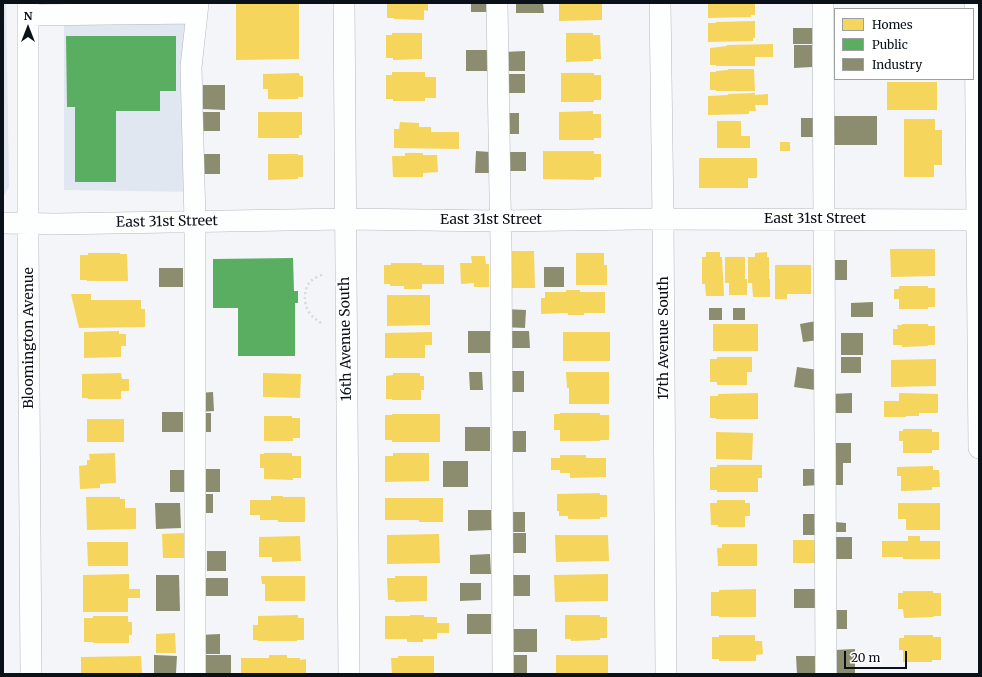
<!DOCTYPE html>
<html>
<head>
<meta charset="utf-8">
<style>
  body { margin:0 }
  #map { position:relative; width:982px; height:677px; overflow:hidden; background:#f3f5f8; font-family:Merriweather,serif }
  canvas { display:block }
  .frame { position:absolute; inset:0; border:4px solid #0a1119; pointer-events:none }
  .legend { position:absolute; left:834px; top:8px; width:140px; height:72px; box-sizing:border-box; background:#fff; border:1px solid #9da0a3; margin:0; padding:5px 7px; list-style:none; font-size:12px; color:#0a1119 }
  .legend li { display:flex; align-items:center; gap:8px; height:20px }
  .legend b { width:20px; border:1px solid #9da0a3 }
  .north { position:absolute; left:8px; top:8px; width:40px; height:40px; -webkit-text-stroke:3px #fff; paint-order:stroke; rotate:0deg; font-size:11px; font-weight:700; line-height:16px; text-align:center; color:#0a1119 }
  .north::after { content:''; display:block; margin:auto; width:14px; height:18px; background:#0a1119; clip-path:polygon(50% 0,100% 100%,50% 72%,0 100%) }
  .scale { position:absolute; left:844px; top:651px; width:63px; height:18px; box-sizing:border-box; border:2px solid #0a1119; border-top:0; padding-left:5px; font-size:12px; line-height:14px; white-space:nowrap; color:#0a1119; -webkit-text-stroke:3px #fff; paint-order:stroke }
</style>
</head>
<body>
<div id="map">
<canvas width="982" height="677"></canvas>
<div class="frame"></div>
<ul class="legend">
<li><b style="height:11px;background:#f6d55c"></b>Homes</li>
<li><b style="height:11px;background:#5aae61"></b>Public</li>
<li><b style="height:11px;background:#8c8c6e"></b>Industry</li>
</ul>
<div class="north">N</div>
<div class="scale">20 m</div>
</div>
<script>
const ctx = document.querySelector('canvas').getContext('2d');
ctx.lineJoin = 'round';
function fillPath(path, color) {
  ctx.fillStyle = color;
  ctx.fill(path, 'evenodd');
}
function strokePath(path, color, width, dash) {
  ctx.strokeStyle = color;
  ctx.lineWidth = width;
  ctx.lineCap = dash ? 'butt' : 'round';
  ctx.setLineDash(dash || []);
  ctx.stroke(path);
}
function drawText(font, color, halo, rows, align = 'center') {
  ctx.font = font + ' Merriweather,serif';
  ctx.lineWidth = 4;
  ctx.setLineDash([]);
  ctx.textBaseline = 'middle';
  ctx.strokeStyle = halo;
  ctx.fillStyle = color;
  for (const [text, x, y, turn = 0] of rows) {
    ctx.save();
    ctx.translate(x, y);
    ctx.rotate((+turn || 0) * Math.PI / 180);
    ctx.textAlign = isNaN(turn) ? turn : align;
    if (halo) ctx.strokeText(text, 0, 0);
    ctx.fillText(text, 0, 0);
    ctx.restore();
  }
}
const built = new Path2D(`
  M3,3H6L9,187L3,197Z
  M64,3H196V192L64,190Z`);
const homes = new Path2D(`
  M236,3H299V59L236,60Z
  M387,3H428V11L424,10V20L394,19V18H387Z
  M559,3H602V20L559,21Z
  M708,3H755V15H751V17L708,18Z
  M755,21V38H753V41L708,42V23H716V22Z
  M392,33H422V59L393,60V58H386V35H392Z
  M566,33H593V35H600L601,59H593V61L566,62Z
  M773,44V57H755V66H716V65H710V48L727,46V45Z
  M728,69H754L755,91H716V90H710V72H716V71L728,70Z
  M392,72H425V77H436V98H425V101H393V99H386V75H392Z
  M299,73L300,76H303V97H298V99H268V89H263V74Z
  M561,73H594V75H601V100H594V102H561Z
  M887,82H937V110H887Z
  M755,93V95L768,94V105H755L756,111H749V114L708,115V96L728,95V94Z
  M593,111V114H601V138H594V140H559V112Z
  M258,112H302V135H299V138H258Z
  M904,119H935V130H942V165H934V177H904Z
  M717,121H741V136H750V148H717Z
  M400,122L419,123V127H431V132H459V149L394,148V129H399Z
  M780,142H790V151H780Z
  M543,151H594V154H601V177H594V180L543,179Z
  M405,153H423V155H437L438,172L423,173V177H393L392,156H405Z
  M268,154H298V155H303V177H298V179L268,180Z
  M699,158H757V178H748V188H699Z
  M890,249H935V276L891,277Z
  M507,251H534L535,288H507Z
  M706,252H720V257H722L724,296H706L705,284H702V257H706Z
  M767,252V257H769V279H770V297H753L752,283H748V257H755V253Z
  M88,253H120V254H127L128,281H87V280H80V255H88Z
  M576,253H604V265H607V285H576Z
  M471,256H485L486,264H489V287H474V283L461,284L460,263H472Z
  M725,257H745V279H747V295H729V283H725Z
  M391,263H422V265H444V284H422V289H404V286H390V284H384V265H391Z
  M775,265H811V294H787V299H775Z
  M899,286H928V288H935V307H928V309H899V299H894V289H899Z
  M566,290H580V292H605V313H584V315H568V313L541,314V298H545V292H566Z
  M71,294H91V300H141V309H145V327L79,328Z
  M387,295H430V325L387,326Z
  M713,324H758V351H713Z
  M902,324H928V326H935V345H928V346L902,347V345H893V329H898L897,325H902Z
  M119,331V334H126V346H121V357L84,358V332Z
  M432,332V345H425V358H385V333Z
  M563,332H610V361H563Z
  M717,357H752V372H747V385H717V382H710V359H717Z
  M936,359V386L891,387V360Z
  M566,372H609V404H569V388H567Z
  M121,373L122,379H129V391H121V399H88L87,398H82V374Z
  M263,373L301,374L300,398L263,397Z
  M393,373H420V376H424V390H421V400H392V399H386V376L393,375Z
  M758,393V419H716V418H710V396H718V394Z
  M899,393L938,394V413H919V416H906V417H884V401H899Z
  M560,413H600V415H609V440H600V441H560V430H554V414H560Z
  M392,414H440V442H392V440H385V415H392Z
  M264,416H292V418H300V438H293V441H264Z
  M87,419H124V442H87Z
  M903,429H932V432H939V450H932V453H903V441H899V431H903Z
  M716,432L753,433L752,460L716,459Z
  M115,453L116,483L100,484V488L80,489L79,466L87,465V460H90L89,454Z
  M264,453H292V456H301V478H293V480L264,479V468H260V454H264Z
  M393,453H429V481L385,482V456H393Z
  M560,455H586V458H606V477L570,478V473H560V470H551V458H560Z
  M717,465H762V478H758V492H717V490H710V467H717Z
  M933,466V470H939L940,487H932V490L901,491V476H897V467Z
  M600,493V495H607V517H600V519H568V516H559V511H557V494Z
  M271,496H283V497H305V522H278V520H260V515H250V500H271Z
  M86,497H120V499H125V508H136V529L87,530Z
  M385,498H443V522H419V520H385Z
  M717,500H745V503H750V516H745V527H718V525H711L710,503H717Z
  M898,503H940V530H906V519H898Z
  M185,533L186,558H163L162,534Z
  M439,534L440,563L387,564V535Z
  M555,535H608L609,561L556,562Z
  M300,536L301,561L272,562V557H259V537Z
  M908,536H920V541H940V559H903V557H882V541H908Z
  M793,540H815V563H793Z
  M87,542H128V566H88Z
  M722,544H757V566H718L717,548H722Z
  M129,574V589H140V598H128V612H83V575Z
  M608,574V601L555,602L554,575Z
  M261,576H305V601H265V584H262Z
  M395,576H427V601L395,602V600H388L387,578H395Z
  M756,589V617H719V616H711V592H719V590Z
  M903,591H933V593H941V616H933L934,617L904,618L903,609H898V593H903Z
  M298,615V618H304V640H297V641H258V640H253V625H258V616Z
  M410,615H424V617H437V623H449V633H437V639H423V642H407V639H385V616H410Z
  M565,615H600V617H607V638H600V640L571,641V639H565Z
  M93,616H128V622H132V635H129V643H93V642H84V618H93Z
  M175,633L176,653H156V634Z
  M719,635H755V641H762L763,654L756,655V661H719V659H712V637H719Z
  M904,635H933V637H941V660H932V662H903V650H899V638H904Z
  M269,655H287V658H300V660L306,659V674H255V673H241V658H269Z
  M556,655H608V674H556Z
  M141,656L142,674H81V657Z
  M398,656H434V674H392L391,658H398Z`);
const public = new Path2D(`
  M66,36H176V91H160V111H116V182H75V107H67Z
  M293,258L294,291H298V303H295V356H238V308H213V259Z`);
const industry = new Path2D(`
  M471,3H491V12H471Z
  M516,3H543L544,13H516Z
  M833,25H835V42H833Z
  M793,28H815V44H793Z
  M794,45H812V67L794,68Z
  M466,50H488V71H466Z
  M525,51V71H504L503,52Z
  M503,74H525V93H503Z
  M203,85H225V110L203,109Z
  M199,112H220V131H199Z
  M506,113H519V134H506Z
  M829,116H877V145H829Z
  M801,118H817V137H801Z
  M476,151L490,152V173H475Z
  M504,152H526V171H505Z
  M198,154H220V174H198Z
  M832,260H847V280H832Z
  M544,267H564V287H544Z
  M159,268H183V287H159Z
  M873,302V317H851V303Z
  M709,308H722V320H709Z
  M733,308H745V320H733Z
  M504,309L526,310L525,328L503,327Z
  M816,321L819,340L803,342L800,324Z
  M468,331H490V353H468Z
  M511,331H529L530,348H511Z
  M841,333H863V355H841Z
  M841,357H861V373H841Z
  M797,367L818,370L815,390L794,387Z
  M505,371H524V392H505Z
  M469,372H482L483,390H470Z
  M213,392L214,411L198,412V393Z
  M852,393V413H832V394Z
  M162,412H183V432H162Z
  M198,413H211V432H198Z
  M465,427H490V451H465Z
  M505,431H526V452H505Z
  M831,443H851V463H843V485H830Z
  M443,461H468V487H443Z
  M198,469H220V492H199Z
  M803,469H819V485L803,486Z
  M170,470H185V492H170Z
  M199,494H213V513H199Z
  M155,503H180L181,528L156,529Z
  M468,510H491L492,530L468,531Z
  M506,512H525V532H506Z
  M803,514H818V535H803Z
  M835,522L846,523V532H835Z
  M505,533H526V553H505Z
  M831,537H852V559H831Z
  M207,551H226V571H207Z
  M490,554L491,574H470V555Z
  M156,575H179L180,611H156Z
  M508,575H530V596H509Z
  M205,578H228V596H205Z
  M460,583H481V600L460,601Z
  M794,589H818L819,608H794Z
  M833,610H847V629H833Z
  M467,614H491V634H467Z
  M513,629H537V652H512Z
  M220,634V654H199V635Z
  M855,649V674H834V650Z
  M154,655L177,656L176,673H154Z
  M206,655H231V674H206Z
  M506,655H527V674H506Z
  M796,656H819V674H797Z`);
const path = new Path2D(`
  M321,323C317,320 314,318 311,315C303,306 303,290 310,282C313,278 320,276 324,274`);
const minor = new Path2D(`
  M28,3V246L31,674
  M344,3L349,674
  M497,3L500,196L501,243L503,674
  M660,3L663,219L666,674
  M823,3L826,674
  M975,3L979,448
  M28,15L197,13
  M3,223L55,224L345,219L500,221L639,219L979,220
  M195,674V221L191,67L197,13L198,3`);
const streetNames = [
  ["East 31st Street",815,219],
  ["East 31st Street",491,220],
  ["East 31st Street",167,222,-1],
  ["Bloomington Avenue",29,338,-90],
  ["17th Avenue South",664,338,-90],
  ["16th Avenue South",346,339,-91]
];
fillPath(built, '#e1e7f0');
fillPath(homes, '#f6d55c');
fillPath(public, '#5aae61');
fillPath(industry, '#8c8c6e');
strokePath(minor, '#b4b8be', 22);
strokePath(path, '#d8d9d9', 2.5, [2, 3]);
strokePath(minor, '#fdfefe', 21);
drawText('14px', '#0a1119', '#fff', streetNames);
</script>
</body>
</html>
